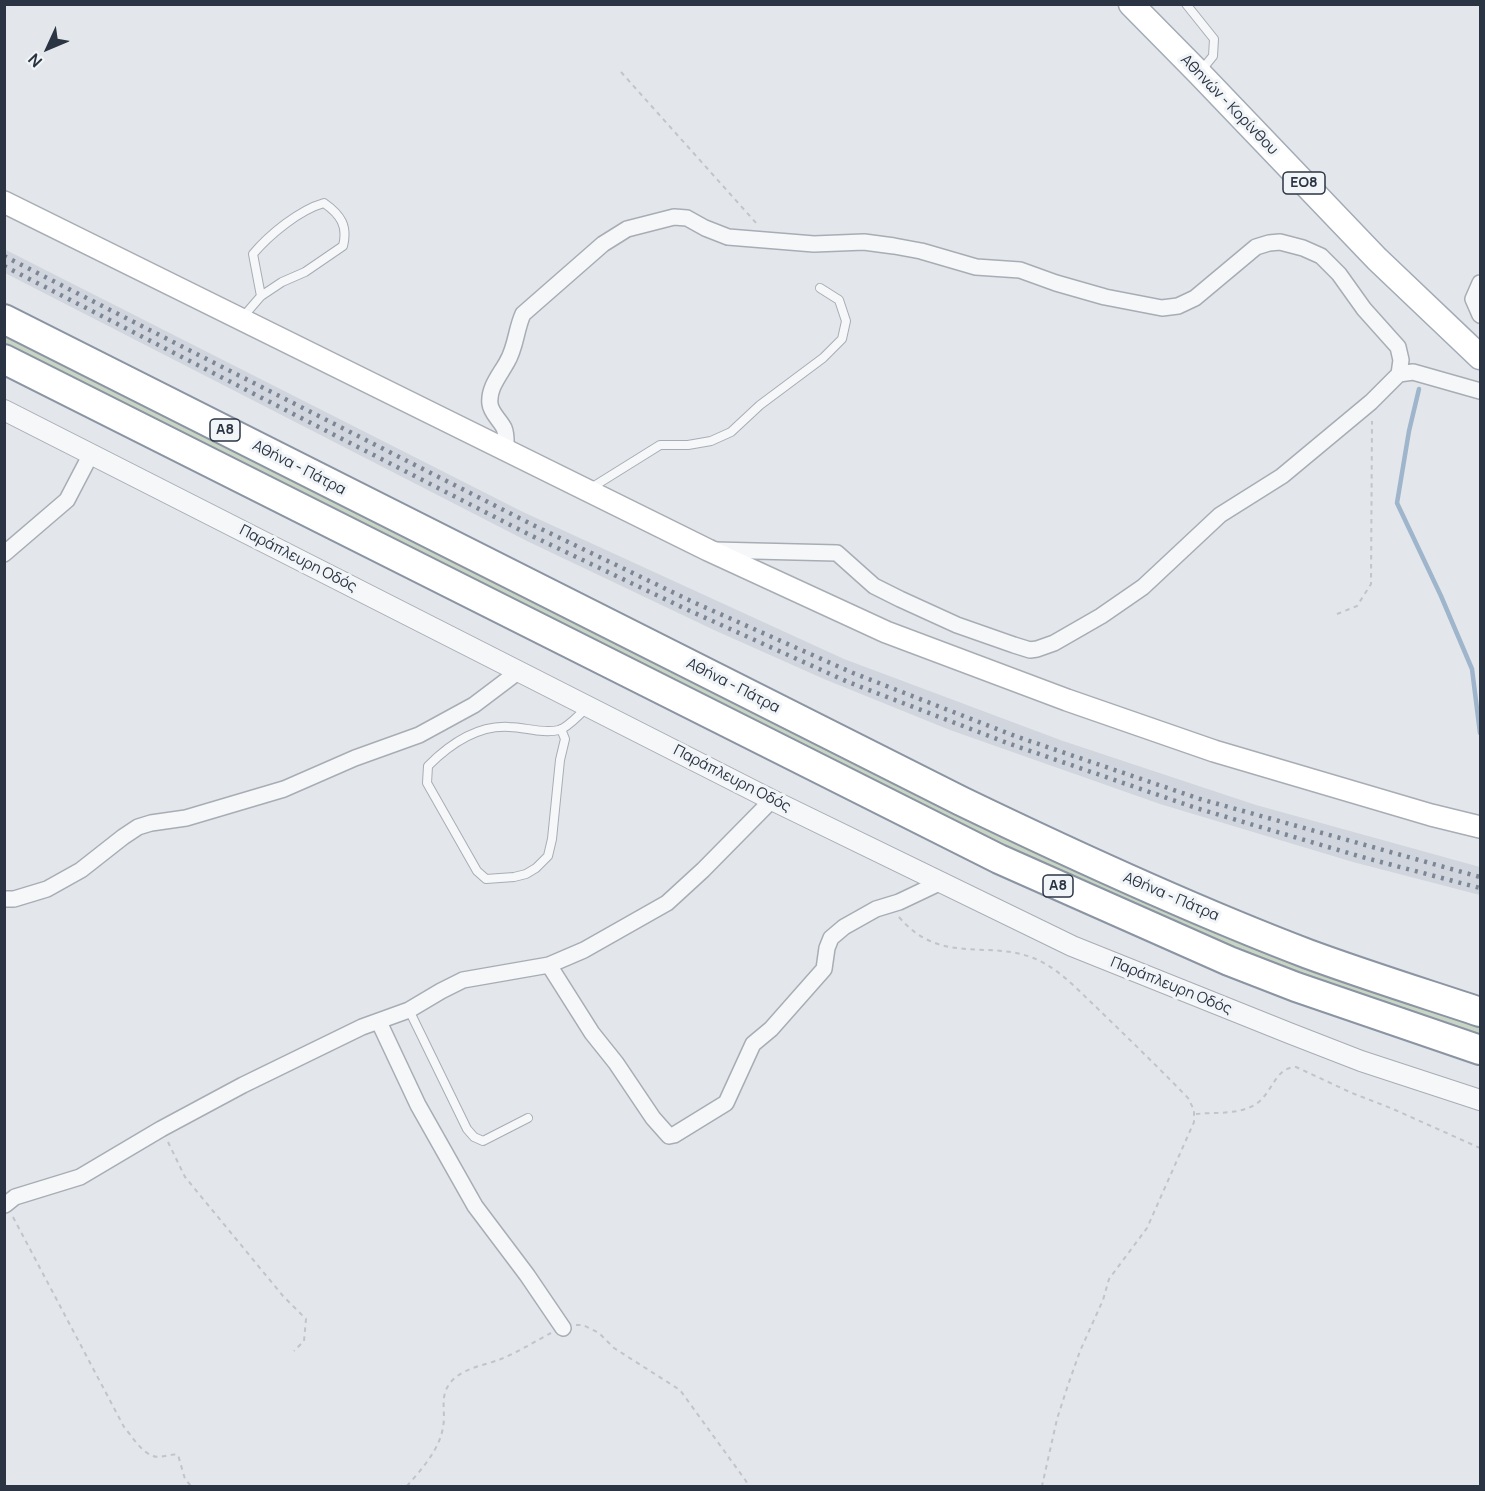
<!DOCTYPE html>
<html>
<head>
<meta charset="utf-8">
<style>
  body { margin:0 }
  #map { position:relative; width:1485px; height:1491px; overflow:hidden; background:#e3e6eb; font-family:Manrope,sans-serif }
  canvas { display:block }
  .frame { position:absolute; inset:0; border:6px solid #2a3443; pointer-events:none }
  .north { position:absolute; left:18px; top:18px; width:60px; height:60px; -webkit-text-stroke:4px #f2f5f8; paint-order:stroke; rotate:226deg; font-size:16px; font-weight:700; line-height:24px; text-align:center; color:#2a3443 }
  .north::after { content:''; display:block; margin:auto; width:21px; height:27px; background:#2a3443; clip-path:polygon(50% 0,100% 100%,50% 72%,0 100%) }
</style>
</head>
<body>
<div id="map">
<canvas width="1485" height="1491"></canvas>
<div class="frame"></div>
<div class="north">N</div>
</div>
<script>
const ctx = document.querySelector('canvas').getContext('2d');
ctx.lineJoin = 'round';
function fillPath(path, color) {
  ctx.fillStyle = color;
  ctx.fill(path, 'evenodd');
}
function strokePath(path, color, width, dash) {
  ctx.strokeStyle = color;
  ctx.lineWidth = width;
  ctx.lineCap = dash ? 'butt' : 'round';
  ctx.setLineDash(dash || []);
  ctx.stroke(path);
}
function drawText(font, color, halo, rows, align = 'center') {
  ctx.font = font + ' Manrope,sans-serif';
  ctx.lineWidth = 6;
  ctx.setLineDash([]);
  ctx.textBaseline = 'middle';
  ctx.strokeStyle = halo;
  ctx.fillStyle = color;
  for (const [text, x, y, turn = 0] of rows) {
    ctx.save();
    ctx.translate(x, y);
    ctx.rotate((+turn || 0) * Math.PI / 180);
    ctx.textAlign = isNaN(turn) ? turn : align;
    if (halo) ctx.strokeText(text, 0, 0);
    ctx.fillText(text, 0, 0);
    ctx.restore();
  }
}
const built = new Path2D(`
  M4,249L523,512L844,659L1063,741L1256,805L1480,867V895L1353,862L1160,804L950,730L824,679L714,630L527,541L5,273Z`);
const green = new Path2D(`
  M4,334L1371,990L1480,1027V1035C1420,1015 1359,996 1299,973C1199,935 1103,890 1006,847L5,343Z`);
const stream = new Path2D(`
  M1419,389L1409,431L1397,503L1441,596L1472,669L1480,733`);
const path = new Path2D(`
  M621,72L757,224
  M1337,614L1357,606L1371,584L1372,421
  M899,917C942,968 992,937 1040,961C1062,972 1079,991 1096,1007C1127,1037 1158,1067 1188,1098L1194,1110V1122L1147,1228L1109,1279L1103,1300L1080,1351L1068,1385L1057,1419L1042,1486
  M1196,1114C1215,1112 1239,1115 1256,1104C1272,1094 1275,1067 1296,1067L1352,1093L1393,1109L1480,1148
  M168,1142L185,1177L283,1296L306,1319L304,1341L294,1351
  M13,1217L124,1427C132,1436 141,1452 153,1456C161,1459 170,1453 178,1455L185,1479L191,1486
  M576,1325H583L599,1333L614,1348L680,1390L746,1481L748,1486
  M407,1486C421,1470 440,1449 443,1427C446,1413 440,1399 448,1386C459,1368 483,1366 501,1359C518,1352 534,1342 551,1333`);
const service = new Path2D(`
  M1186,4L1214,39L1213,56L1200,72
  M242,318L261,296L282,282L305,272L343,246C348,226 341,215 324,203C299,210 269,235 253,254L261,296
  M591,488L660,445H688L711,441L731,432L760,405L823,358L842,339L846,321L839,300L820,288
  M561,729L565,739L560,760L552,839L548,856L536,868L526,874L514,877L486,879L477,871L427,783L428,766C449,745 477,725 509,727C525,727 542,734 559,730C569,727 580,713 588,707
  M409,1010L467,1129L474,1137L483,1141L528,1118`);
const minor = new Path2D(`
  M1480,283L1473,299L1480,315
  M506,451C506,443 507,435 504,428C500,420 491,413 490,404C488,388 500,375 507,362C516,347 516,329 523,314L603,244L627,229L674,217L687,218L705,228L728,237L814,244L864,242L894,246L921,251L976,267L1020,270L1056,283L1105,297L1162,308L1178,306L1195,298L1256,247L1269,243L1280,242L1303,248L1321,256L1339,274L1364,309L1398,347L1401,360L1399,374
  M714,550L837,553L874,586L900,599L957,625L1014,645L1030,650L1037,649L1054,643L1101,616L1143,587L1220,515L1282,476L1371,402L1399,374L1413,372L1480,391
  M4,554L67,500L91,454
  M4,899H14L47,889L81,870L123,837L138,827L151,823L186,818L284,789L355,758L419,735L474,705L519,671
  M549,965L592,1033L616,1063L653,1118L669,1136L674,1135L726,1103L753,1044L771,1029L824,969L827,948L831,938L844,927L876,909L899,902L939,883
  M379,1022L418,1105L475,1206L527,1275L563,1328
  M5,1205L15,1197L80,1177L161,1129L243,1085L362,1027L409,1010L441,991L463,980L549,965L584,950L667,903L703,870L772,800`);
const tertiary = new Path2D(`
  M4,410L772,800L1072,946L1289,1033L1361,1061L1480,1100`);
const secondary = new Path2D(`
  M4,202L708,550L886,632L1067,700L1214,751L1431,815L1480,827`);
const primary = new Path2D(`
  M1131,4L1199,73L1377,259L1480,357`);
const motorway = new Path2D(`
  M4,319L961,801C1075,856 1190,909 1308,954C1365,975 1423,993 1480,1012
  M4,359L999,859L1229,961L1296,987L1480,1050`);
const rail = new Path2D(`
  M4,256L535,526L693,602L853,673L1015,736L1200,799L1480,877
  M4,266L530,535L688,610L848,682L1010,744L1196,808L1362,857L1480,888`);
const shields = [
  [1304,183,42],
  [225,430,30],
  [1058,886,30]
];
const shieldNames = [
  ["ΕΟ8",1304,183],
  ["Α8",225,430],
  ["Α8",1058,886]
];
const streetNames = [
  ["Αθηνών - Κορίνθου",1229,105,46],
  ["Αθήνα - Πάτρα",299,468,27],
  ["Παράπλευρη Οδός",298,559,27],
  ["Αθήνα - Πάτρα",733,686,27],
  ["Παράπλευρη Οδός",732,779,27],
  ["Αθήνα - Πάτρα",1171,897,23],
  ["Παράπλευρη Οδός",1171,986,22]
];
fillPath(built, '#d1d5dd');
fillPath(green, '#c8d5c4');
strokePath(stream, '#9eb5cb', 4.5);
strokePath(service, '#a8adb5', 10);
strokePath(minor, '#a8adb5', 18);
strokePath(tertiary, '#a8adb5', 22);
strokePath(secondary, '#a8adb5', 24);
strokePath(primary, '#a2abb7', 27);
strokePath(motorway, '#8a94a2', 32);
strokePath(path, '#c1c4ca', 2, [4.5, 4.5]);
strokePath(service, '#f6f7f9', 8);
strokePath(minor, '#f6f7f9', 15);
strokePath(tertiary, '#f6f7f9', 20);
strokePath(secondary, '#fff', 21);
strokePath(primary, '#fff', 24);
strokePath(motorway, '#fff', 28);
strokePath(rail, '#7c8695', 4.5, [3, 6]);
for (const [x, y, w] of shields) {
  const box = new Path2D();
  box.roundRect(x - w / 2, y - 11, w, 22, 4.5);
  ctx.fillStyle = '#f2f5f8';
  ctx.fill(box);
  strokePath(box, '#2a3443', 1.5);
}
drawText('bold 14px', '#2a3443', null, shieldNames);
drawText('15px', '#2a3443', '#f2f5f8', streetNames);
</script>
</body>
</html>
